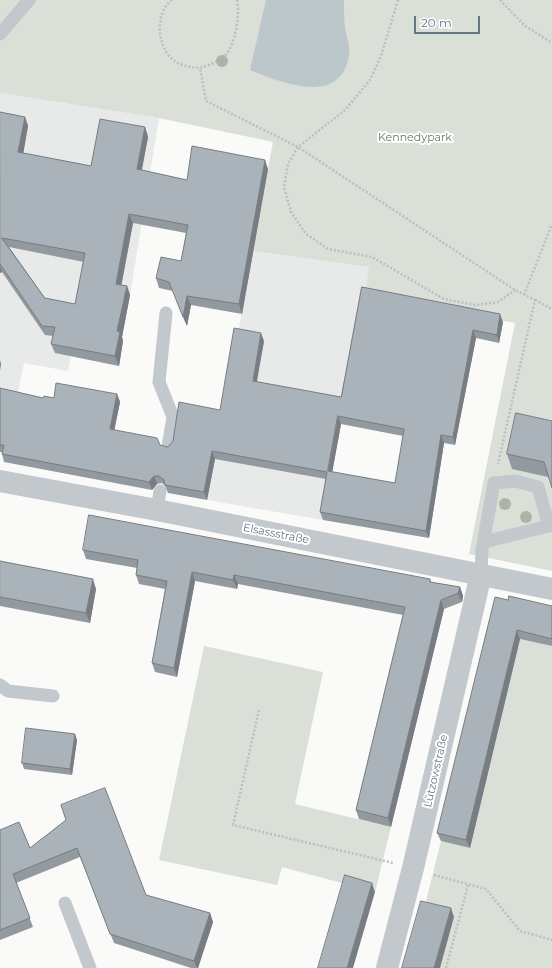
<!DOCTYPE html>
<html>
<head>
<meta charset="utf-8">
<style>
  body { margin:0 }
  #map { position:relative; width:552px; height:968px; overflow:hidden; background:#fafaf8; font-family:Montserrat,sans-serif }
  canvas { display:block }
  .scale { position:absolute; left:414px; top:16px; width:66px; height:18px; box-sizing:border-box; border:2px solid #657683; border-top:0; padding-left:5px; font-size:12px; line-height:14px; white-space:nowrap; color:#657683; -webkit-text-stroke:3px #fff; paint-order:stroke }
</style>
</head>
<body>
<div id="map">
<canvas width="552" height="968"></canvas>
<div class="scale">20 m</div>
</div>
<script>
const ctx = document.querySelector('canvas').getContext('2d');
ctx.lineJoin = 'round';
function fillPath(path, color) {
  ctx.fillStyle = color;
  ctx.fill(path, 'evenodd');
}
function strokePath(path, color, width, dash) {
  ctx.strokeStyle = color;
  ctx.lineWidth = width;
  ctx.lineCap = dash ? 'butt' : 'round';
  ctx.setLineDash(dash || []);
  ctx.stroke(path);
}
function drawText(font, color, halo, rows, align = 'center') {
  ctx.font = font + ' Montserrat,sans-serif';
  ctx.lineWidth = 4;
  ctx.setLineDash([]);
  ctx.textBaseline = 'middle';
  ctx.strokeStyle = halo;
  ctx.fillStyle = color;
  for (const [text, x, y, turn = 0] of rows) {
    ctx.save();
    ctx.translate(x, y);
    ctx.rotate((+turn || 0) * Math.PI / 180);
    ctx.textAlign = isNaN(turn) ? turn : align;
    if (halo) ctx.strokeText(text, 0, 0);
    ctx.fillText(text, 0, 0);
    ctx.restore();
  }
}
const built = new Path2D(`
  M0,93L159,118L130,295L84,286L68,371L24,363L6,453L0,452Z
  M253,251L370,267L323,520L207,500Z`);
const green = new Path2D(`
  M0,0H552V571L469,554L515,323L365,295L369,267L253,251L273,142L159,118L0,93Z
  M520,639L552,646V968H440L424,909L441,841L470,848Z
  M204,646L323,672L295,804L391,827L375,892L282,867L277,885L159,860Z`);
const water = new Path2D(`
  M266,0H344C344,9 344,19 345,28C346,36 351,47 349,55C341,107 282,83 250,70Z`);
const path = new Path2D(`
  M172,0C155,12 157,45 171,58C179,66 190,67 200,68
  M237,0C240,15 236,39 228,52C222,61 209,65 200,68L206,101L298,147L515,290L535,300L498,464
  M398,0L381,56L370,80L345,110L298,147L288,164L284,187L291,212L306,234L328,249L372,257L444,299L475,305L498,302L515,290
  M500,0L524,25L552,43
  M524,295L552,224
  M535,300L552,309
  M259,710L233,825L393,863
  M434,875L486,889L520,931L552,940
  M446,968L468,885`);
const service = new Path2D(`
  M0,34L29,0
  M166,313L159,382L173,417L168,447
  M157,510L160,491
  M484,542L552,525
  M481,574L482,550L494,483L515,481L538,487L549,526
  M0,685L8,691L53,696
  M65,903L90,968`);
const minor = new Path2D(`
  M0,481L157,510L552,589
  M387,968L413,868L481,574`);
const trees = [
  [222,61],
  [505,504],
  [526,517]
];
const wall = new Path2D(`
  M0,112L25,117L28,126L23,153L91,166L145,127L148,137L142,170L187,180L268,169L242,314L191,305L187,326L173,291L159,288L156,278L181,261L186,233L133,223L121,285L127,286L130,295L122,337L123,341L119,366L55,353L51,344L53,336L45,335L2,272L0,273ZM9,247L84,262L75,304L45,298Z
  M362,287L503,322L499,343L476,338L455,445L444,443L429,538L323,520L320,512L326,479L215,459L207,500L168,493L165,486L162,483L157,484L152,490L4,462L2,454V452H0V388L43,398H54L117,394L120,402L114,430L160,445L168,447L220,410L264,341L257,382L341,397ZM341,424L403,436L395,483L332,472Z
  M552,421L548,477L512,469L507,454Z
  M83,550L430,579L431,582L460,587L463,596L462,602L444,609L391,827L359,819L356,810L403,615L238,584L237,589L195,581L177,677L155,672L152,663L165,589L139,584L136,575L137,568L86,559Z
  M0,561L96,589L90,623L0,606Z
  M508,600L552,606V646L520,639L470,848L441,841L437,833Z
  M77,740L72,775L24,769L22,763Z
  M66,820L146,895L210,913L213,922L198,968H191L114,943L80,857L16,883L33,927L0,940V830L30,848Z`);
const shadedWall = new Path2D(`
  M25,117L28,126L22,161L18,152Z
  M145,127L148,137L140,178L137,169Z
  M265,160L268,169L242,314L239,304Z
  M129,214L133,223L120,293L116,284Z
  M0,266L2,272L0,273Z
  M127,286L130,295L122,337L123,341L119,366L115,356L117,331Z
  M187,296L191,305L187,326L183,317Z
  M500,314L503,322L499,343L497,335Z
  M473,330L476,338L455,445L453,437Z
  M261,333L264,341L255,389L253,381Z
  M0,360L1,364L0,371Z
  M117,394L120,402L113,437L110,429Z
  M338,416L341,424L331,479L328,471Z
  M441,435L444,443L429,538L426,531Z
  M212,451L215,459L207,500L204,492Z
  M154,476L157,484L152,490L149,482Z
  M192,572L195,581L177,677L174,668Z
  M234,575L238,584L237,589L233,580Z
  M93,579L96,589L90,623L86,613Z
  M460,587L463,596L462,602L458,593Z
  M441,600L444,609L391,827L388,818Z
  M517,630L520,639L470,848L466,840Z
  M75,734L77,740L72,775L70,769Z
  M372,883L375,892L353,968H347Z
  M451,908L454,917L440,968H434Z
  M210,913L213,922L198,968H197L194,961Z`);
const building = new Path2D(`
  M0,112L25,117L18,152L91,166L100,119L145,127L137,169L187,180L192,146L265,160L239,304L187,296L183,317L169,282L156,278L161,257L181,261L188,225L129,214L116,284L127,286L117,331L120,332L115,356L51,344L55,327L42,326L0,264ZM2,238L85,253L75,304L45,298Z
  M362,287L500,314L497,335L473,330L453,437L441,435L426,531L320,512L327,472L212,451L204,492L165,485L164,480L159,476H154L149,482L2,454L4,445H0V388L43,398L44,396L54,398L56,383L117,394L110,429L157,438L160,445L168,447L173,441L179,402L220,410L234,328L261,333L253,381L341,397ZM338,416L404,429L395,483L328,471Z
  M516,413L552,421V488L544,462L507,454Z
  M89,515L430,579V582L460,587L458,593L441,600L388,818L356,810L405,607L234,575L233,580L192,572L174,668L152,663L167,581L136,575L138,560L83,550Z
  M0,561L93,579L86,613L0,597Z
  M509,596L552,606V639L517,630L466,840L437,833L495,597L508,600Z
  M26,728L75,734L70,769L22,763Z
  M105,788L146,895L210,913L194,961L110,934L77,848L13,874L30,918L0,930V830L19,822L30,848L66,820L61,805Z
  M345,875L372,883L347,968H318Z
  M421,901L451,908L434,968H402Z`);
const parkNames = [
  ["Kennedypark",415,138]
];
const streetNames = [
  ["Elsassstraße",276,534,11],
  ["Lützowstraße",436,771,-77]
];
fillPath(built, '#e8e9e9');
fillPath(green, '#dadfd7');
fillPath(water, '#bbc7cb');
strokePath(path, '#bbbfc2', 2.5, [2, 2]);
strokePath(service, '#c3c8cc', 13);
strokePath(minor, '#c3c8cc', 22);
ctx.fillStyle = '#aab4a7';
for (const [x, y] of trees) {
  ctx.beginPath();
  ctx.arc(x, y, 6, 0, 2 * Math.PI);
  ctx.fill();
}
fillPath(wall, '#929a9f');
fillPath(shadedWall, '#777d82');
fillPath(building, '#aab3b9');
strokePath(building, '#777d82', 1);
drawText('11px', '#687a64', '#fff', parkNames);
drawText('11px', '#657683', '#fff', streetNames);
</script>
</body>
</html>
